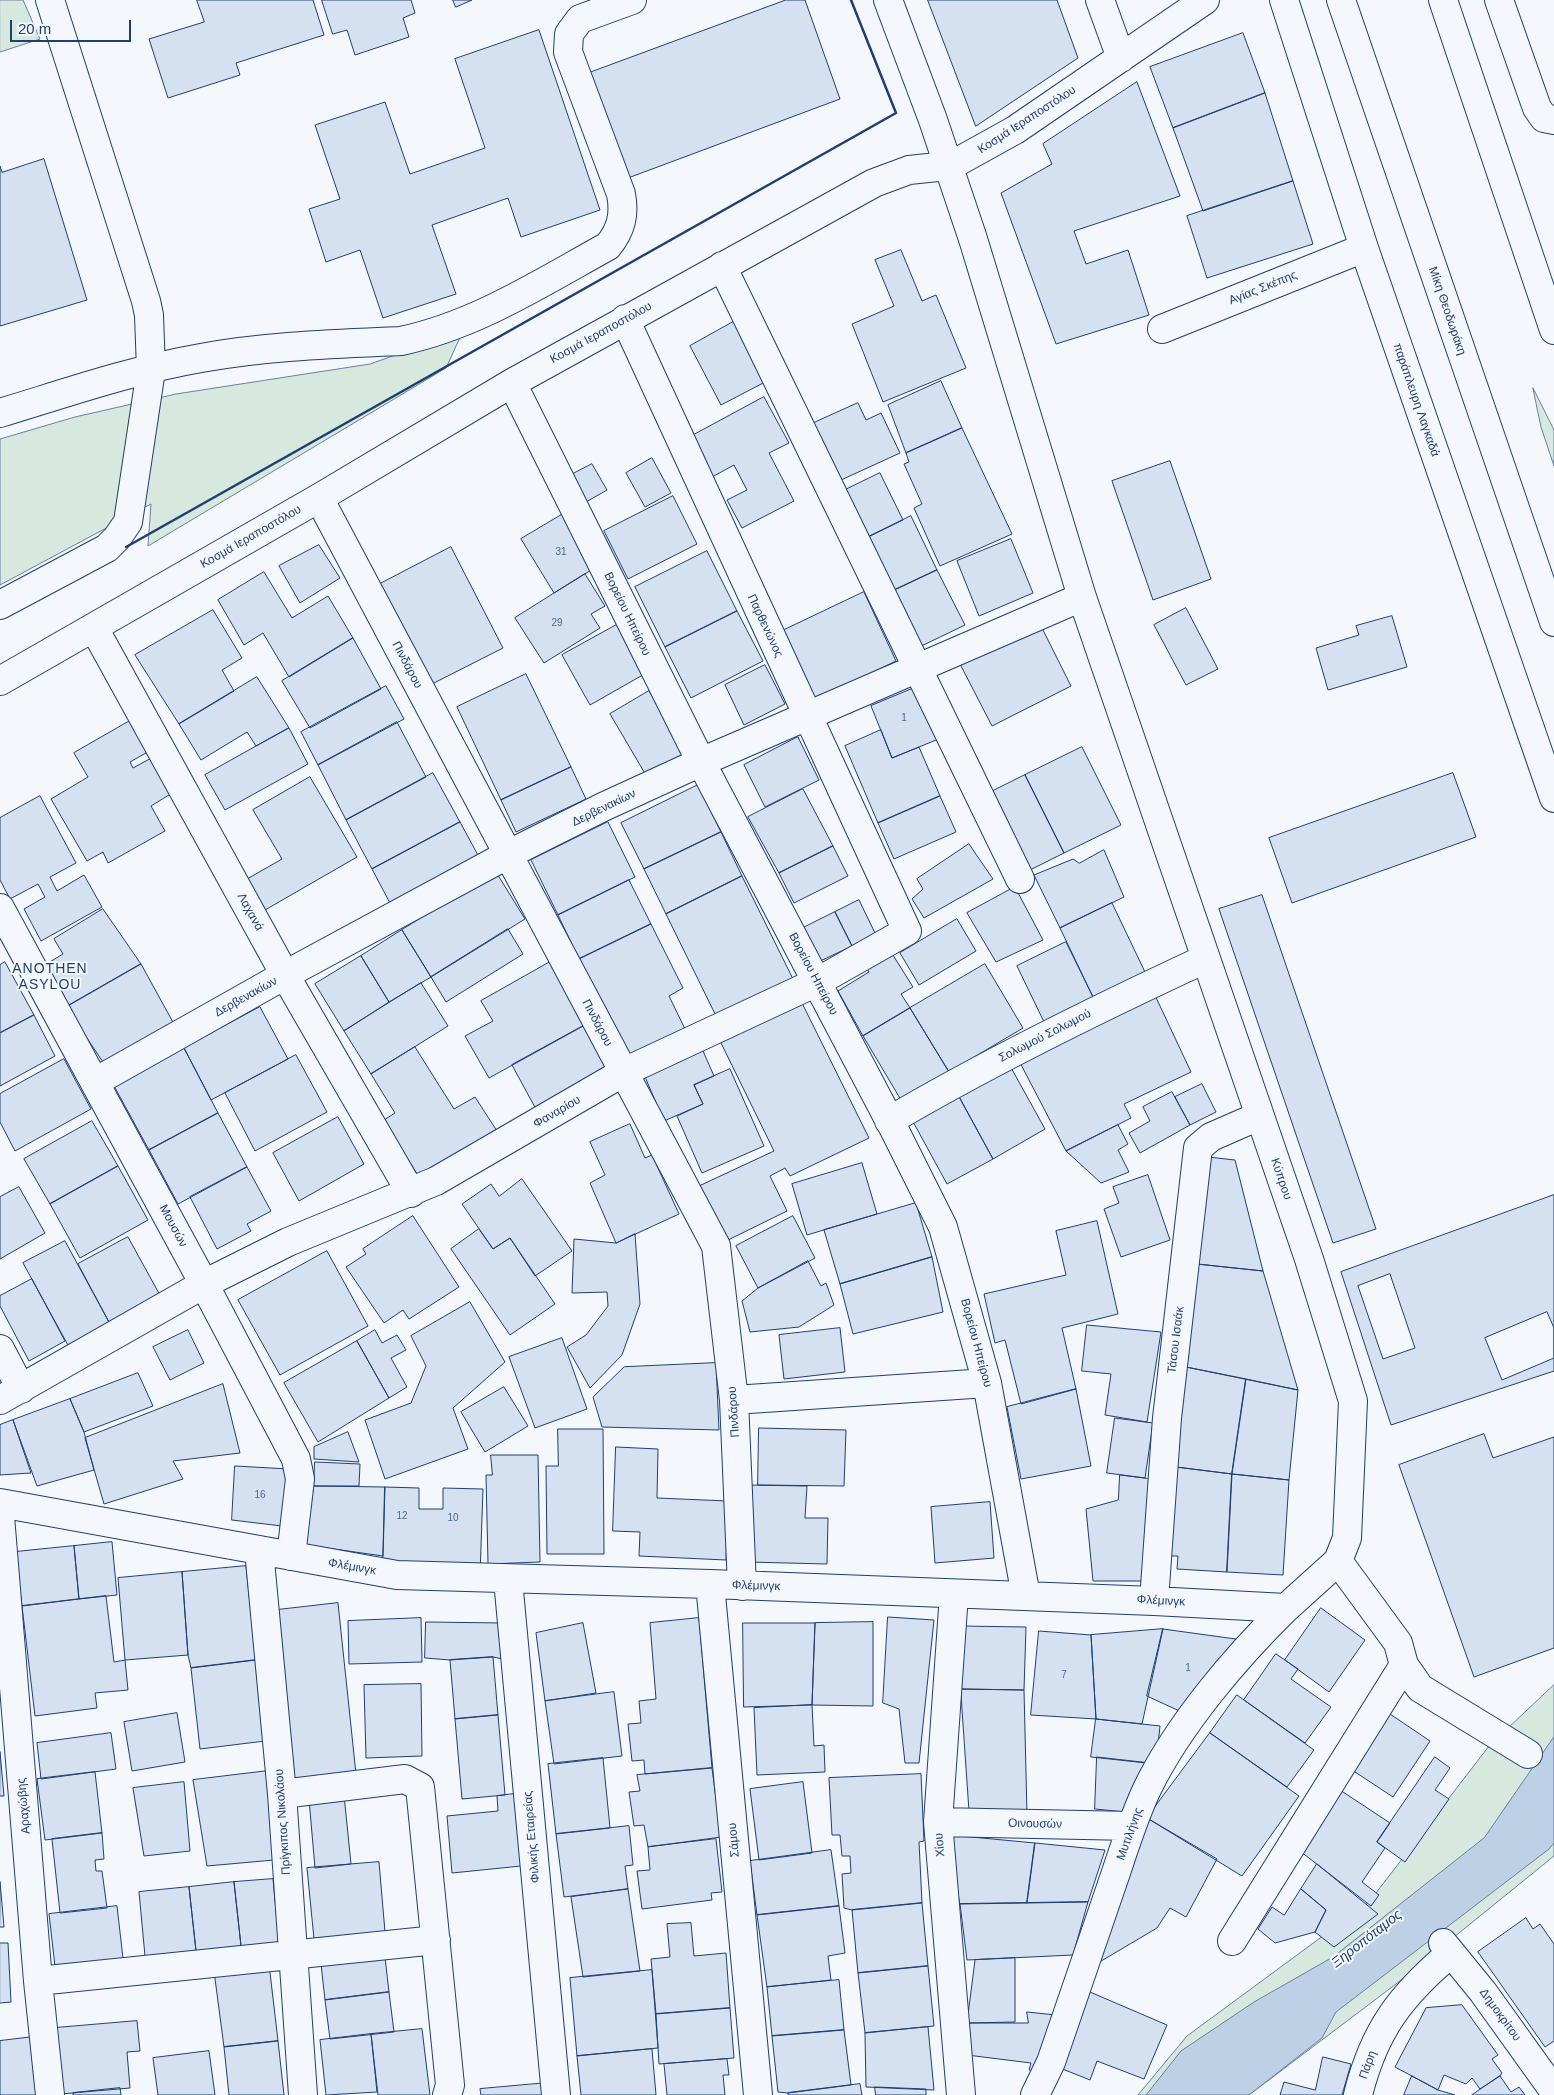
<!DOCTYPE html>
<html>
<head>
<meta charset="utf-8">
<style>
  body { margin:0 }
  #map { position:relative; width:1554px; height:2095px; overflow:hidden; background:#f4f7fb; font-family:Helvetica,sans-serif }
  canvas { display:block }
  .scale { position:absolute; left:10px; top:20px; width:121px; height:22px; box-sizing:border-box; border:2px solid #1d3f73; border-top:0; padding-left:6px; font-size:15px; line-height:18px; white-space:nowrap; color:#1d3f73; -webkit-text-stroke:4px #f4f7fb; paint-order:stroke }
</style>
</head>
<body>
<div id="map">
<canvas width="1554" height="2095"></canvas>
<div class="scale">20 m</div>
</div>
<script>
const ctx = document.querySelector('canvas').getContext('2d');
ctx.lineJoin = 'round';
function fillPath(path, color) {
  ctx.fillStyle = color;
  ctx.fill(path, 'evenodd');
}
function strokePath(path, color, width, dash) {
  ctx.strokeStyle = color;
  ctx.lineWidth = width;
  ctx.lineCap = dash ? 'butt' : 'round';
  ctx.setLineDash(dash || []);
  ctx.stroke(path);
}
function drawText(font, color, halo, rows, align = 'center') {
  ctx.font = font + ' Helvetica,sans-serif';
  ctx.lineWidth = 4;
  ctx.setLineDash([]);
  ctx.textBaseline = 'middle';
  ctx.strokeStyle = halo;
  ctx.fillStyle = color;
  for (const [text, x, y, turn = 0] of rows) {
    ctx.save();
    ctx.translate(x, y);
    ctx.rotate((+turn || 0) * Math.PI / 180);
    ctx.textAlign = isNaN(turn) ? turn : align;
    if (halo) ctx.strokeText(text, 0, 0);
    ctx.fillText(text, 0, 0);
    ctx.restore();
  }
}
const green = new Path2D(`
  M0,0H23L40,39L0,52Z
  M463,331L446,368L148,546L151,504L0,585V439L75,417L176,394L370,364Z
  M1533,388L1554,430V466L1541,427Z
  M1554,1685V1856L1396,1984L1249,2095H1138L1187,2036L1369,1902L1489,1746Z`);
const water = new Path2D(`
  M1554,1737V1843L1549,1849L1336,2012L1322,2038L1249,2095H1146L1181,2051L1254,2002L1333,1957L1484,1838Z`);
const building = new Path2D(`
  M197,0H313L324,35L236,63L240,75L168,98L149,39L204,22Z
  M322,0H411L415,13L403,18L409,37L355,55L347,30L333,34Z
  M453,0H472L456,7Z
  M786,0H805L840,99L628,178L589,73Z
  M928,0H1057L1078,58L976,126Z
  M539,30L600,210L521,237L508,198L432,225L456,294L383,318L360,250L326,262L309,209L340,199L315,125L385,102L410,174L485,148L455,59Z
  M1243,33L1265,93L1173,128L1150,67Z
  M1137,82L1180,196L1074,231L1086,264L1128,250L1149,315L1056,344L1001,193L1052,164L1043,144Z
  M1265,93L1293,181L1203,211L1173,128Z
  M44,159L87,300L0,326V166L2,172Z
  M1293,181L1313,244L1207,278L1187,216Z
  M901,250L922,301L936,295L966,368L883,402L852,324L894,306L875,260Z
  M735,321L767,381L721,405L690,346Z
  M941,381L962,428L906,453L888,405Z
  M764,397L789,443L769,453L794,501L742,528L727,500L747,490L734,465L712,477L690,437Z
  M858,403L866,420L881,413L900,453L830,485L805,427Z
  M962,428L1012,534L940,566L914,508L922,504L904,464L909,462L906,453Z
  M652,458L671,493L645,507L626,473Z
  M1170,461L1211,579L1153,600L1112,481Z
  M592,464L607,490L586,502L571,475Z
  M880,473L903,520L860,541L837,494Z
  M673,496L697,544L628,579L604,531Z
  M568,511L601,564L554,593L521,539Z
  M911,516L937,570L886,594L860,541Z
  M1011,539L1033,593L979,616L957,561Z
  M319,545L340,578L300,603L279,566Z
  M451,547L503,648L430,685L378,585Z
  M707,551L737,611L665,647L635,587Z
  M937,570L965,625L913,650L886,594Z
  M264,572L292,618L328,596L353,638L289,677L263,633L244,645L218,600Z
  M585,574L605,606L591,614L600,628L544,663L515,618Z
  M864,592L896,661L813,701L780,632Z
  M1186,608L1218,669L1186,685L1154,625Z
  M213,610L242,658L222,670L234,691L179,724L135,655Z
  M737,611L763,661L691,698L665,647Z
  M1392,616L1407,667L1328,690L1316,648L1359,635L1356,626Z
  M620,623L648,672L590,705L562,655Z
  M1040,624L1071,686L992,726L960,664Z
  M353,638L381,689L310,728L282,681Z
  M765,665L785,704L744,725L725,685Z
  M526,674L571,767L501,800L457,707Z
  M257,677L289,728L256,746L247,732L201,760L179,724Z
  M386,686L404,719L318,765L301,732Z
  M919,686L941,738L892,758L871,706Z
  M649,691L686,754L647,777L610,714Z
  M135,718L153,749L130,762L133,768L157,755L177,790L151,806L165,831L108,863L103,852L87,861L51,799L88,777L74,753Z
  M397,722L426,777L346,820L318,765Z
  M289,728L308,764L225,810L205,775Z
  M881,730L892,758L919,747L940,796L878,823L845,746Z
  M798,737L819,780L765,807L744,765Z
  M1082,747L1121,825L1064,853L1025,775Z
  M571,767L586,799L516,832L501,800Z
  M433,773L460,822L372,869L346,820Z
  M1453,773L1476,837L1292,903L1269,838Z
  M1025,775L1064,853L1024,873L985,795Z
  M310,777L357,857L265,910L247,879L282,859L253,810Z
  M698,785L721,832L644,869L621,823Z
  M803,789L833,846L779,873L748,817Z
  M40,796L76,863L50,877L57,891L84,875L102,907L41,941L24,909L45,897L38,884L10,899L0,880V818Z
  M940,796L956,832L894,859L878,823Z
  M460,822L479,857L391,905L372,869Z
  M608,822L635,877L558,915L531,860Z
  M721,832L742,876L666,914L644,869Z
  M969,844L993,879L924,918L912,899L923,889L917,879Z
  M833,846L848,876L794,903L779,873Z
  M1104,850L1124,897L1060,928L1034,875L1073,859L1079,863Z
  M496,872L525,919L431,977L402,930Z
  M742,876L795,983L718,1020L666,914Z
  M629,880L651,924L579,959L558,915Z
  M1015,887L1043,940L996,962L967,913Z
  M1262,895L1376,1229L1333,1243L1219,909Z
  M859,900L875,933L852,946L835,912Z
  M1112,903L1145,972L1093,997L1060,928Z
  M103,909L141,964L66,1007L40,968L63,954L54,939Z
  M835,912L852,946L814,964L797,931Z
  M957,919L976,951L919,985L900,953Z
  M651,924L683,988L669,996L687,1033L630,1061L579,959Z
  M508,929L523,954L446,1002L431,977Z
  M402,930L431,977L389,1002L361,956Z
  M1066,942L1093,997L1044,1022L1017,966Z
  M886,944L913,987L901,994L910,1008L863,1036L838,991L869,972L861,959Z
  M361,956L389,1002L344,1031L315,984Z
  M5,962L34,1015L0,1033V965Z
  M550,962L585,1025L489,1078L465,1036L493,1021L481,1001Z
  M141,964L174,1024L105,1065L66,1007Z
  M985,964L1023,1028L949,1072L910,1008Z
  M421,983L448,1026L371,1074L344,1031Z
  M1153,991L1191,1072L1124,1104L1131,1118L1066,1151L1016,1055Z
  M802,1003L869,1138L790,1176L785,1168L770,1176L787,1211L726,1241L699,1186L774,1151L721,1043Z
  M260,1007L288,1059L211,1100L184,1048Z
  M910,1008L949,1072L901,1100L863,1036Z
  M34,1015L55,1056L0,1086V1033Z
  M585,1025L610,1071L537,1111L512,1065Z
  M700,1044L714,1076L694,1085L703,1104L664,1121L642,1070Z
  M415,1047L454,1109L475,1097L497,1131L420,1179L384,1120L395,1113L371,1074Z
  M184,1048L218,1113L149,1150L114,1086Z
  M296,1055L327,1112L255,1151L225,1093Z
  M64,1059L91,1109L15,1151L0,1122V1094Z
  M1009,1064L1045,1129L993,1159L957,1093Z
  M730,1069L764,1146L702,1173L677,1116L703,1104L694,1085Z
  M1202,1084L1216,1112L1190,1125L1175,1097Z
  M1172,1092L1190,1125L1140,1153L1129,1133L1150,1121L1143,1107Z
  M957,1093L993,1159L947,1184L911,1118Z
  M218,1113L247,1167L178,1204L149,1150Z
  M338,1117L364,1164L299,1201L273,1153Z
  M92,1121L118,1166L50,1204L24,1159Z
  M630,1124L645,1158L652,1155L679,1214L616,1243L590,1183L605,1175L590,1142Z
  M1118,1125L1128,1144L1118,1150L1129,1172L1101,1183L1066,1151Z
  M1208,1157L1235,1160L1263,1271L1197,1264Z
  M862,1163L877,1214L807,1235L792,1184Z
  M118,1166L148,1220L80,1258L50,1204Z
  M247,1167L271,1211L247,1224L251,1231L217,1249L190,1197Z
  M1148,1175L1170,1240L1121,1257L1104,1209L1119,1203L1113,1187Z
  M522,1179L572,1251L535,1276L510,1238L493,1249L462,1204L491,1184L499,1196Z
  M19,1187L45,1233L0,1259V1197Z
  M1554,1195V1371L1391,1425L1341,1272Z
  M916,1203L932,1257L840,1284L824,1230Z
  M413,1216L459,1287L409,1319L403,1310L384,1323L346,1267L366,1254L363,1249Z
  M793,1216L815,1258L758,1288L736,1246Z
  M1097,1221L1118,1314L1062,1328L1076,1389L1021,1404L1005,1340L995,1343L984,1294L1066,1275L1056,1231Z
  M479,1229L493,1249L510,1238L555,1304L510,1335L451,1249Z
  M635,1234L640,1304L622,1355L590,1388L567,1347L586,1335L608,1306L607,1292L572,1293L574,1239L616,1243Z
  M128,1237L161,1297L110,1324L78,1264Z
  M65,1241L110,1324L69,1347L23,1263Z
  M327,1251L368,1326L280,1375L238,1300Z
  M932,1257L943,1312L853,1334L840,1284Z
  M808,1261L821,1286L826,1283L834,1305L799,1327L750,1332L742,1301L758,1288Z
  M1197,1264L1263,1271L1298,1390L1186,1367Z
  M1390,1274L1415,1348L1383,1359L1358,1286Z
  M32,1279L65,1341L29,1361L0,1306V1296Z
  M470,1302L505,1362L453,1408L468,1449L385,1479L365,1420L411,1403L426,1366L411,1336Z
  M1547,1312L1554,1328V1358L1502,1380L1485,1338Z
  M1087,1325L1161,1332L1147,1422L1105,1415L1111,1374L1082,1371Z
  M840,1328L845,1372L784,1379L779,1335Z
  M188,1330L204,1363L170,1380L153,1347Z
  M375,1330L382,1343L397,1335L406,1350L391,1358L407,1387L389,1398L357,1341Z
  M562,1338L587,1409L535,1428L509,1357Z
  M357,1341L389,1398L318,1442L284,1383Z
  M716,1363L719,1430L602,1427L593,1397L624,1367Z
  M1186,1367L1246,1379L1232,1474L1176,1467Z
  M138,1373L153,1406L84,1432L70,1399Z
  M1246,1379L1298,1390L1289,1480L1232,1474Z
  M223,1384L240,1453L173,1461L183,1479L104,1504L85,1438Z
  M504,1387L528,1426L485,1452L461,1412Z
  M1076,1389L1091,1466L1021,1479L1007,1407Z
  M70,1399L84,1432L94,1470L37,1486L13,1420Z
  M1115,1418L1153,1423L1145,1478L1107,1473Z
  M13,1420L31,1473L0,1475V1425Z
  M759,1428L846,1430L844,1486L758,1485Z
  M558,1429H603L604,1554H547L546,1466H558Z
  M348,1432L359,1462L314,1459V1447Z
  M1484,1434L1493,1458L1554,1437V1648L1474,1677L1399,1465Z
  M616,1447L658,1449L657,1498L728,1501L726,1560L639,1556L640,1532L613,1531Z
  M491,1455H538L540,1562L488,1564L486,1475H492Z
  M315,1462L360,1464L359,1486H314Z
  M235,1466L289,1469L282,1526L232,1520Z
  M1176,1467L1232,1474L1227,1572L1177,1569L1178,1556H1169Z
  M1232,1474L1289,1480L1283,1575L1227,1572Z
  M1120,1475L1161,1480L1148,1581H1093L1086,1509L1118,1500Z
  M748,1485L807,1486L805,1518H828L827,1564L747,1562Z
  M314,1486L385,1487L383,1556L306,1545Z
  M385,1487L419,1488V1509H443V1488L483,1489L480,1575L383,1568Z
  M990,1502L994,1558L935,1563L931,1507Z
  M112,1542L117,1595L79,1599L74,1546Z
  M74,1546L79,1599L22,1606L15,1552Z
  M246,1566L256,1660L191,1668L188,1655L182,1572Z
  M182,1572L188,1655L125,1660L118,1578Z
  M106,1596L114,1662L125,1660L128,1690L95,1693L97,1708L35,1716L22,1606Z
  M338,1603L356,1774L295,1781L277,1610Z
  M1321,1608L1365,1640L1329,1692L1285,1660Z
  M888,1617L934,1620L919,1763H905L899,1709L883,1703Z
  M421,1618L422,1662L349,1664L348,1621Z
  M699,1618L712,1768L645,1774L644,1760L632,1761L628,1724L641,1723L639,1701L656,1699L650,1623Z
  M426,1622L504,1623L503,1659L493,1657L450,1660L425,1658Z
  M873,1622V1706L812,1705L815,1623Z
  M583,1623L596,1693L545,1701L536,1633Z
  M743,1623H815L812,1705L744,1707Z
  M962,1626L1026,1627L1024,1690L961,1689Z
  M1163,1629L1243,1640L1188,1715L1147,1696Z
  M1163,1629L1142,1724L1096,1719L1091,1635Z
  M1039,1631L1091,1635L1096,1719L1031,1715Z
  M1276,1654L1298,1669L1291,1679L1331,1707L1305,1743L1244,1700Z
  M493,1657L498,1715L455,1719L450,1660Z
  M256,1660L265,1741L200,1749L191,1668Z
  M421,1684L422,1756L366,1758L364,1685Z
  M961,1689L1024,1690L1027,1815L970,1820Z
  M614,1692L622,1756L554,1764L545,1701Z
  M1237,1695L1314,1750L1287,1787L1210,1733Z
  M812,1705L814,1746L824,1745L825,1772L757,1775L754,1708Z
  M1387,1712L1430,1741L1393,1797L1349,1768Z
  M177,1713L185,1762L132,1771L124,1722Z
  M498,1715L505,1795L462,1799L455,1719Z
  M1096,1719L1160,1726L1156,1764L1091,1757Z
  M111,1733L116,1769L41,1779L37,1743Z
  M1210,1733L1299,1796L1242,1876L1147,1818Z
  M0,1752L4,1796H0Z
  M1097,1757L1150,1763L1125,1812L1095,1809Z
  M1435,1757L1450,1768L1435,1790L1449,1799L1405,1862L1377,1842Z
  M603,1758L610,1828L556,1834L548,1764Z
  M712,1768L721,1837L648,1847L644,1825L634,1826L629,1792L640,1791L637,1775Z
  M268,1771L274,1860L207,1866L193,1780Z
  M95,1772L102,1833L45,1840L37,1779Z
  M921,1774L924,1841L919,1842L922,1903L852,1910L844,1908L842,1874L851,1873L850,1856H842L840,1835H832L829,1778Z
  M184,1782L190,1851L144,1856L133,1788Z
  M803,1782L812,1853L759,1860L750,1789Z
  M1337,1788L1390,1823L1377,1842L1385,1848L1362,1882L1379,1895L1371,1906L1296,1848Z
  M514,1794L521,1866L452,1873L447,1816L498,1811L497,1796Z
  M344,1795L351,1864L315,1868L309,1799Z
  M1147,1818L1217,1859L1186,1917L1170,1908L1157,1928L1086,1970Z
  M629,1826L633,1865L625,1866L628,1889L564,1897L556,1834Z
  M102,1833L104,1859L95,1860L96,1871H102L107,1908L60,1913L52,1839Z
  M950,1835L1035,1843L1027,1903L960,1904Z
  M716,1839L722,1892L711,1893L712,1900L642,1909L637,1871L650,1870L648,1847Z
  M1035,1843L1105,1850L1088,1902L1027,1903Z
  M831,1850L839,1906L757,1915L750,1861Z
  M379,1862L385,1932L314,1939L307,1868Z
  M1317,1864L1378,1914L1334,1947L1315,1932L1326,1910L1301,1889Z
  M273,1879L279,1943L241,1946L234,1882Z
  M0,1882L4,1927H0Z
  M234,1882L241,1946L196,1951L189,1887Z
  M189,1887L196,1951L145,1956L139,1892Z
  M628,1889L640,1971L583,1977L571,1897Z
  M1301,1889L1326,1910L1315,1932L1275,1943L1258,1929L1272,1907L1284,1915Z
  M1088,1902L1073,1955L967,1960L960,1904Z
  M922,1903L928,1966L858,1973L852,1910Z
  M117,1906L124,1967L56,1975L49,1914Z
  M839,1906L845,1953L828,1956L831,1980L767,1987L757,1915Z
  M1526,1918L1533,1929L1540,1924L1554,1944V2041L1545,2047L1478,1952Z
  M691,1923L694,1956L726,1953L730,2008L656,2014L651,1959L670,1957L667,1924Z
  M0,1943H8L11,2002L0,2003Z
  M385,1957L389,1992L325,2000L321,1964Z
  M1015,1958V2022L967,2023L975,1960Z
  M269,1964L278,2041L224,2047L214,1971Z
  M928,1966L934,2026L865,2033L858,1973Z
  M652,1970L658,2048L577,2056L570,1978Z
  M839,1980L844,2030L772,2036L767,1987Z
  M389,1992L394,2032L330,2039L325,2000Z
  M1090,1992L1167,2025L1144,2079L1097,2061L1090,2080L1060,2068Z
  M1462,2005L1498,2055L1492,2059L1502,2073L1500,2076L1480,2089L1472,2078L1466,2084L1444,2075L1438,2090L1395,2067L1426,2008Z
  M730,2008L734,2058L659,2064L656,2014Z
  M1027,2012L1056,2015L1040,2072L1029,2070L1031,2063L967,2055V2023H1028Z
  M137,2021L140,2051L127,2052L130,2088L61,2094L55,2028Z
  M928,2027L934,2090L866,2087L865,2033Z
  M422,2029L430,2095H378L371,2034Z
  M844,2030L851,2085L788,2093L778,2092L772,2036Z
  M371,2034L377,2092L326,2095L320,2040Z
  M33,2037L40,2095H0V2041Z
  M278,2041L284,2095H229L224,2047Z
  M652,2049L656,2095H581L577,2056Z
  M209,2051L215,2095H158L153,2058Z
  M1323,2057L1351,2064L1342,2095H1280L1284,2082L1315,2090Z
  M727,2059L729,2075H723L725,2095H667L664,2064Z
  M1412,2076L1438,2090L1455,2095H1404Z
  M1500,2076L1511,2092L1519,2087L1525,2095H1472Z
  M547,2083L548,2095H481L480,2089Z
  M860,2084L862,2095H788V2093Z
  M875,2087L926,2089V2095H876Z
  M120,2088L121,2095H73V2093Z`);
const minor = new Path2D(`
  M1100,0L1121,58
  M1284,0L1364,248L1554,798
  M1499,0L1537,108L1544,118L1554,120
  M722,266L1020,879
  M1162,329L1364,248
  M512,383L701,762L895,1131L943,1227L987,1383L1026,1596
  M0,413C66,393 132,370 201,358C267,346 334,344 401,341C476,325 541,283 608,246C621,230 625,215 621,194L568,52L569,34L580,19L632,0
  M319,498L716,1246L734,1400L742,1586
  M0,605L107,548L117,538L128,522L151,370L149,315L146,301L50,0
  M94,628L285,975L411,1193
  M0,681L319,498L512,383L874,183L909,170L947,166L959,161L1015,130L1205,0
  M0,908L204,1284L296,1459L300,1479L291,1556
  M95,1082L285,975L507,855L603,807L701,762L1082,597
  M889,1121C991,1061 1097,1009 1205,959
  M0,1349L21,1389
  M0,1400L204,1284L288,1242L436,1181L624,1072L817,982L907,931L625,319
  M734,1400L987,1383
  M0,1503L397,1575L710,1584L1154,1601L1286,1608L1338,1561L1347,1538L1353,1401L1309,1259L1082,597L973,239L933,120L888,0
  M0,1516L38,1981L50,2095
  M259,1550L282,1794L303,2095
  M1338,1561L1398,1643L1404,1665L1420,1688L1528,1754
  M508,1580L556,2095
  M710,1584L758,2095
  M954,1594L938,1822L961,2095
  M1154,1601L1167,1418L1198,1148L1211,1137L1259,1116
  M282,1794L405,1779L420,1787L450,2085L447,2095
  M938,1822L1132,1826
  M1232,1941L1404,1665
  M1443,1943L1483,1992L1554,2091
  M38,1981L436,1940
  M1035,2095L1051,2062C1071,2005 1090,1947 1110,1890C1122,1856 1132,1820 1148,1787C1179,1724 1236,1657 1286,1608
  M1358,2095C1374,2030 1401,1995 1451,1953`);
const highway = new Path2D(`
  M1341,0L1554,622
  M1443,0L1554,330`);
const wall = new Path2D(`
  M126,547L896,113L851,0`);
const numberNames = [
  ["31",561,552],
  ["29",557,623],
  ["1",904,718],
  ["16",260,1495],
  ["12",402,1516],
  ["10",453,1518],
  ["1",1188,1668],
  ["7",1064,1675]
];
const streetNames = [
  ["Κοσμά Ιεραποστόλου",1027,120,-33],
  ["Αγίας Σκέπης",1263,288,-22],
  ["Μίκη Θεοδωράκη",1447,311,71],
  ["Κοσμά Ιεραποστόλου",601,333,-29],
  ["παράπλευρη Λαγκαδά",1416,400,71],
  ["Κοσμά Ιεραποστόλου",251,537,-30],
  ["Βορείου Ηπείρου",627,614,64],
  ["Παρθενώνος",765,626,65],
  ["Πινδάρου",407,665,62],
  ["Δερβενακίων",604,808,-26],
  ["Λαχανά",250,912,61],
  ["Βορείου Ηπείρου",813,974,62],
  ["Δερβενακίων",246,997,-29],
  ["Πινδάρου",597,1023,62],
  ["Σολωμού Σολωμού",1045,1036,-27],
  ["Φαναρίου",557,1112,-30],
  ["Κύπρου",1281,1179,71],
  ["Μουσών",173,1226,62],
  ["Τάσου Ισαάκ",1176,1340,-83],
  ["Βορείου Ηπείρου",976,1343,75],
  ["Πινδάρου",734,1412,-94],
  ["Φλέμινγκ",352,1567,10],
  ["Φλέμινγκ",756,1586,2],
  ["Φλέμινγκ",1161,1601,3],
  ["Αραχώβης",24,1806,-95],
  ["Πρίγκιπος Νικολάου",283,1822,-94],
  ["Οινουσών",1035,1824,1],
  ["Μυτιλήνης",1130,1834,-70],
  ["Φιλικής Εταιρείας",532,1837,-95],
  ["Σάμου",734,1840,-95],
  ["Χίου",940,1845,-95],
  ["Δημοκρίτου",1500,2015,54],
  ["Πάρη",1368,2065,-70]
];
const neighbourhoodNames = [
  ["ANOTHEN",50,969],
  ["ASYLOU",50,985]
];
const waterNames = [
  ["Ξηροπόταμος",1367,1939,-38]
];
fillPath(green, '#d7e8df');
strokePath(green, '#687fa3', 1);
fillPath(water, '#bed0e5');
strokePath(water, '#687fa3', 1);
fillPath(building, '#d5e0f0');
strokePath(building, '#1d3f73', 1);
strokePath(minor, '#1d3f73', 30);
strokePath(highway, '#1d3f73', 30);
strokePath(minor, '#f4f7fb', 28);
strokePath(highway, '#f4f7fb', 28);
strokePath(wall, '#1d3f73', 2.5);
drawText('10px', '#4b6792', null, numberNames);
drawText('12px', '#1d3f73', '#f4f7fb', streetNames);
ctx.letterSpacing = '1px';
drawText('14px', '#1d3f73', '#f4f7fb', neighbourhoodNames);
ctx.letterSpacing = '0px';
drawText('italic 14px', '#1d3f73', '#f4f7fb', waterNames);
</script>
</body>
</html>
